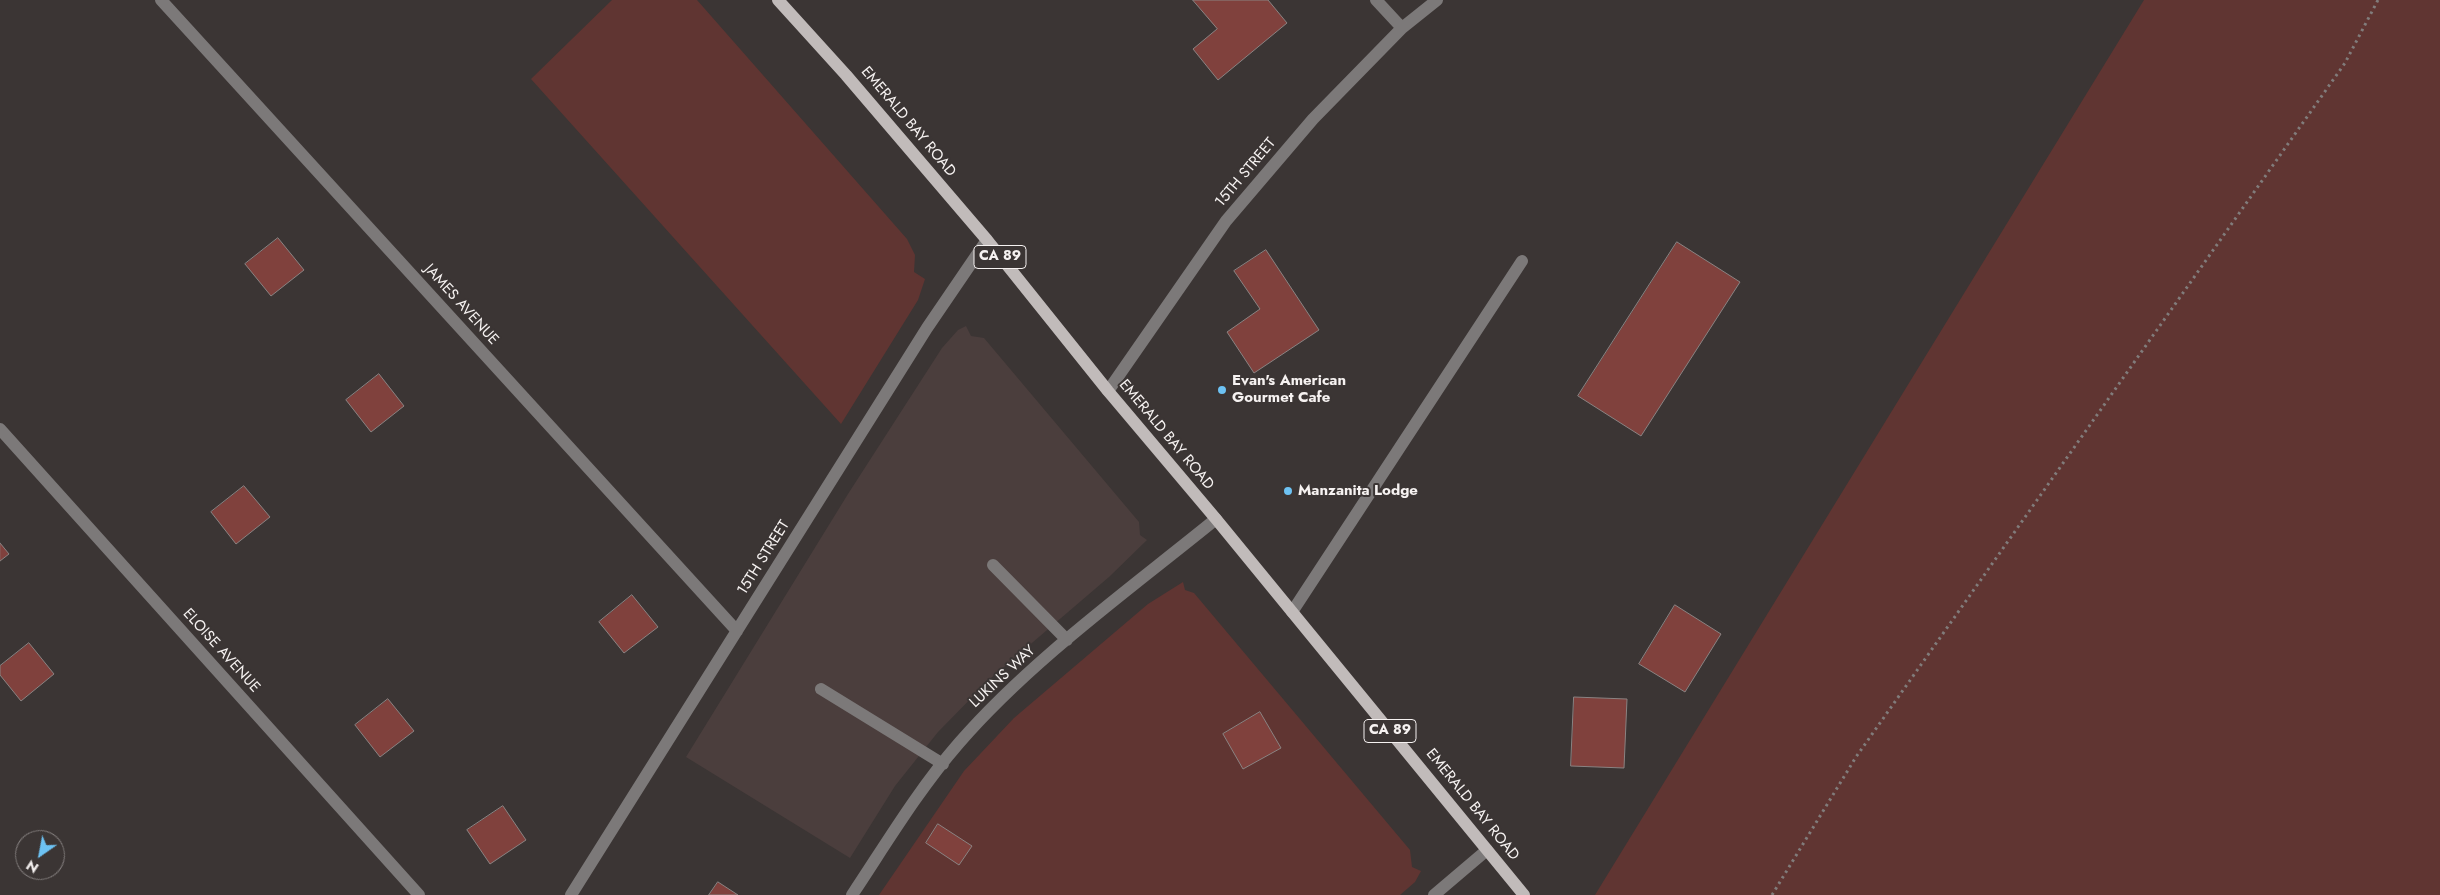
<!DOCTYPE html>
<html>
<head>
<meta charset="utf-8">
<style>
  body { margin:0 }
  #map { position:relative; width:2440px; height:895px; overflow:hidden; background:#3b3534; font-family:Jost,sans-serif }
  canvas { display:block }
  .north { position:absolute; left:15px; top:830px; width:50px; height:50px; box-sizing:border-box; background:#3b3534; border:1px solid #868180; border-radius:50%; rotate:213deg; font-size:14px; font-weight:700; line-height:20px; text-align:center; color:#f6f2f1 }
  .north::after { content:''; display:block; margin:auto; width:18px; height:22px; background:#6dc2f3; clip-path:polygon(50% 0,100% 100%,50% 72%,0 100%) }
</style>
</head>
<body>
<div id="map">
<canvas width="2440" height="895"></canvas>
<div class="north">N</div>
</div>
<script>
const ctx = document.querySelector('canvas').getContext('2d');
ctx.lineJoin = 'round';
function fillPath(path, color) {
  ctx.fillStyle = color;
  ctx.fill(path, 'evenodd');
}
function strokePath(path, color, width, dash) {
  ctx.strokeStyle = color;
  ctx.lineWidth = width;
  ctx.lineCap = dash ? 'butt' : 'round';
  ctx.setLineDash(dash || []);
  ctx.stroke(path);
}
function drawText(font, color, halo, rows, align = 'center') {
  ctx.font = font + ' Jost,sans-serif';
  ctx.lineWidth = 4;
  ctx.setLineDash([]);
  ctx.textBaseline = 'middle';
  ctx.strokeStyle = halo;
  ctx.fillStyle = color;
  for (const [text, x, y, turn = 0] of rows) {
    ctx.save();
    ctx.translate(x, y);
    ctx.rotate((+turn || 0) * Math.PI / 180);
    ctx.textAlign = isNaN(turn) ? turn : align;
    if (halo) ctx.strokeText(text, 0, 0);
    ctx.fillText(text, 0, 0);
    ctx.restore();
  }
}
const built = new Path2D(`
  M966,326L971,336L984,338L1139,522L1140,535L1147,540L1109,577L991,678L938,732L895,786L850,858L686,757L848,494L942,348L958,330Z`);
const green = new Path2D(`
  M612,0H697L907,239L915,255L914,272L925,279L918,300L841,424L531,79Z
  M2144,0H2440V895H1595Z
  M1183,582L1185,590L1194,593L1410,850L1412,867L1421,871L1415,882L1400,895H879L964,771L1014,718L1148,604Z`);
const building = new Path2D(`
  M1193,0H1268L1287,23L1218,80L1193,49L1217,29Z
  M278,238L304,270L271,296L245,264Z
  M1677,242L1740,282L1641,436L1578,396Z
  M1266,250L1319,330L1254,373L1227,332L1260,309L1234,271Z
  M379,374L404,406L371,432L346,400Z
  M244,486L270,517L236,544L211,512Z
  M0,543L9,554L0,561Z
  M632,595L658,627L624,653L599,622Z
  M1675,605L1721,634L1685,692L1639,664Z
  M29,643L54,674L21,701L0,675V666Z
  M1574,697L1627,699L1624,768L1571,766Z
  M388,699L414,731L380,757L355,725Z
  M1260,712L1281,748L1243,769L1223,734Z
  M503,806L526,840L490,864L467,830Z
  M938,824L972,846L959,865L926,843Z
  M718,882L738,895H709Z`);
const path = new Path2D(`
  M1772,895L1856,757L2345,63L2378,0`);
const minor = new Path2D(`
  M161,0L737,631
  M1376,0L1402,28
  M1108,391L1226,221L1313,119L1402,28L1437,0
  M0,429L419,895
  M993,565L1067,640
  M1292,612L1522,261
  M821,689L943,764
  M571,895L927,328L987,240
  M852,895C886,844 918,790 959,743C1031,660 1130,589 1216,519
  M1434,895L1487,850`);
const major = new Path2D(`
  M778,0L846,75L987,240L1108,391L1216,519L1524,895`);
const markers = [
  [1222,390,5,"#6dc2f3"],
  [1288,491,5,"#6dc2f3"]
];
const shields = [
  [1000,257,52],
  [1390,731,52]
];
const shieldNames = [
  ["CA 89",1000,257],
  ["CA 89",1390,731]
];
const streetNames = [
  ["EMERALD BAY ROAD",908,122,50],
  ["15TH STREET",1246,173,-50],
  ["JAMES AVENUE",461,305,48],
  ["EMERALD BAY ROAD",1166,435,50],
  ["15TH STREET",764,558,-58],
  ["ELOISE AVENUE",221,651,48],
  ["LUKINS WAY",1003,677,-43],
  ["EMERALD BAY ROAD",1472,805,51]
];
const poiNames = [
  ["Evan's American",1232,381],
  ["Gourmet Cafe",1232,398],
  ["Manzanita Lodge",1298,491]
];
fillPath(built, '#4b3e3d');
fillPath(green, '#603532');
fillPath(building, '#80413d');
strokePath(building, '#8a8382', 1);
strokePath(path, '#817c7b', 3, [2.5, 4]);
strokePath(minor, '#7c7979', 12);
strokePath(major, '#c1bbba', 12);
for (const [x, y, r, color] of markers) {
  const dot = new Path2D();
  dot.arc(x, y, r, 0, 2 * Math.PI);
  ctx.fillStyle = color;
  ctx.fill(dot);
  strokePath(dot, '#3b3534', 2);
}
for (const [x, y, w] of shields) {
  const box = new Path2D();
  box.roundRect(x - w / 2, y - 11.5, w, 23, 4);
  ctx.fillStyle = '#3b3534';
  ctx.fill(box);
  strokePath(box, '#f6f2f1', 1);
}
drawText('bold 14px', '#f6f2f1', null, shieldNames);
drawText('15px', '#f6f2f1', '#3b3534', streetNames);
drawText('bold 15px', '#f6f2f1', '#3b3534', poiNames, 'left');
</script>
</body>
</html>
